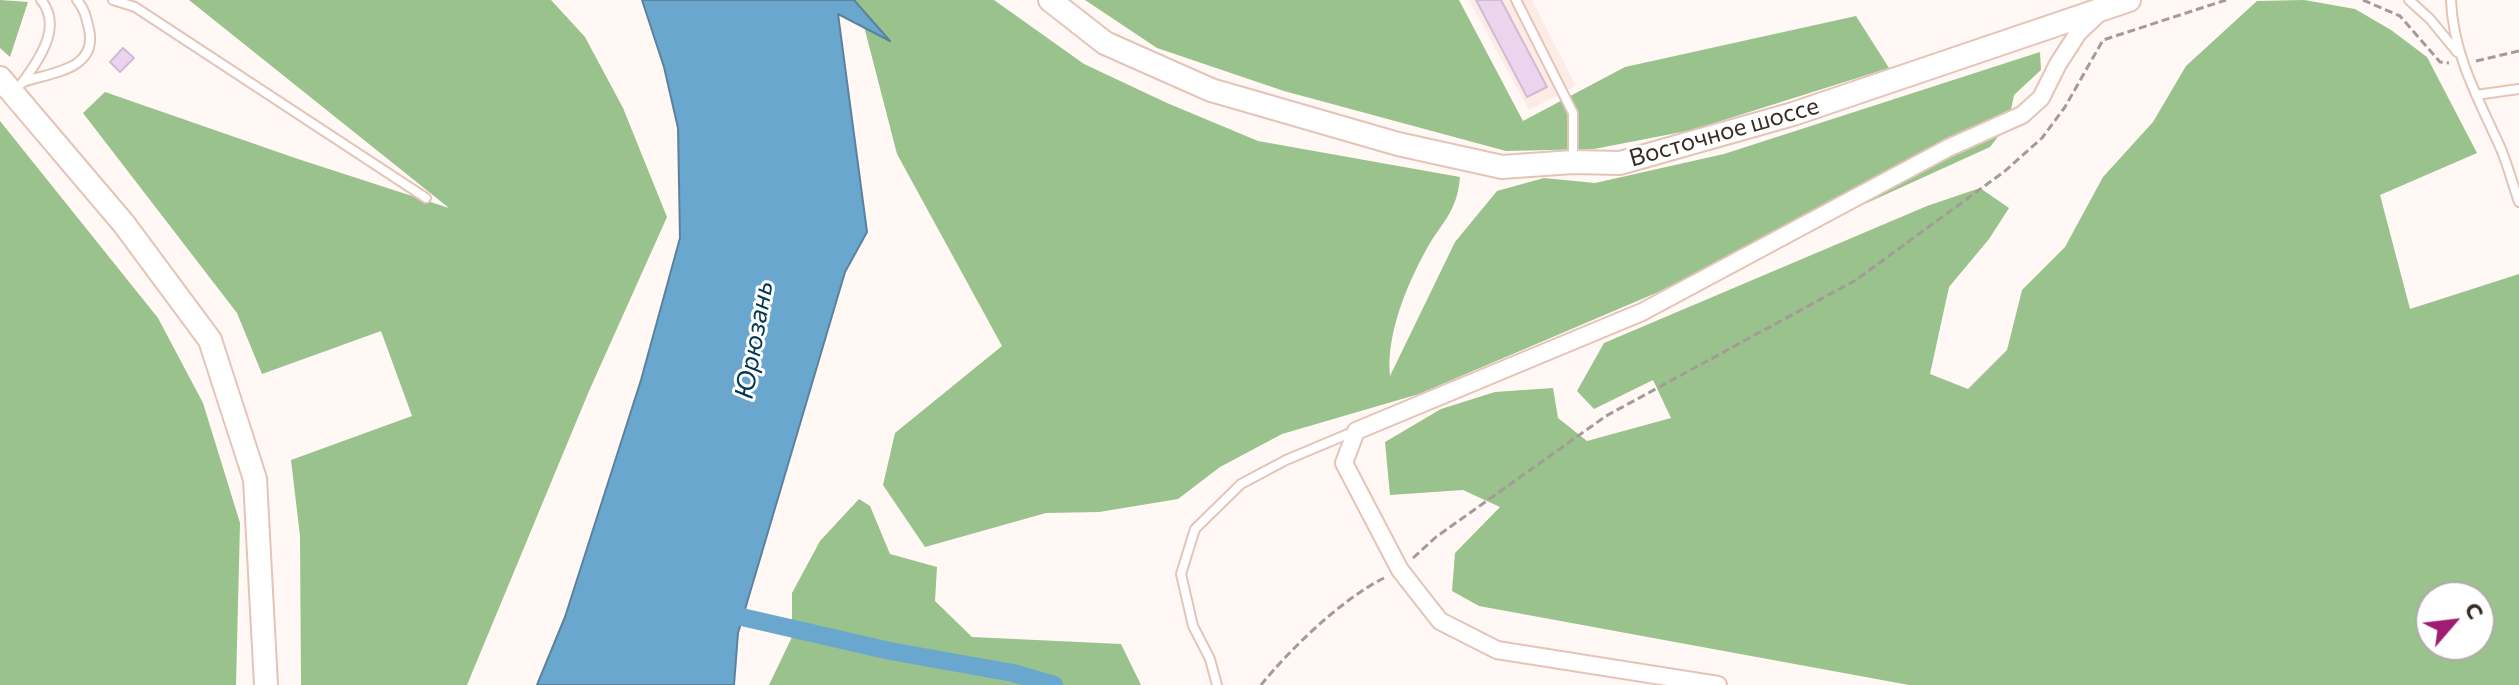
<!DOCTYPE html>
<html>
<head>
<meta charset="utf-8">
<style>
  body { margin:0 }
  #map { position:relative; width:2519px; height:685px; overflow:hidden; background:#fff8f5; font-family:Commissioner,sans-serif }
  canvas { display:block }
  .north { position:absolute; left:2415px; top:581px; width:80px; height:80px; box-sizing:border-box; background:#fff; border:2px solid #afaba9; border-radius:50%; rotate:62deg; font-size:22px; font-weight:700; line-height:32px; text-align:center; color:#382c27 }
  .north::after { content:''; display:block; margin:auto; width:28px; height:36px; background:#9f1e71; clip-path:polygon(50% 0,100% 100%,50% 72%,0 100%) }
</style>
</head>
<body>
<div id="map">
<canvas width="2519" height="685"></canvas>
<div class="north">С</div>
</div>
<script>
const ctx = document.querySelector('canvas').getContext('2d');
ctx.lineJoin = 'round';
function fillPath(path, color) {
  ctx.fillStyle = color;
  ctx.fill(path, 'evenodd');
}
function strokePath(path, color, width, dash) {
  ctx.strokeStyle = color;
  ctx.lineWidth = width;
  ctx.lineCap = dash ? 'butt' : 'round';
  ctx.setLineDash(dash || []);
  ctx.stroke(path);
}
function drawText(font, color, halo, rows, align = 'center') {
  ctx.font = font + ' Commissioner,sans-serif';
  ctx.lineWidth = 6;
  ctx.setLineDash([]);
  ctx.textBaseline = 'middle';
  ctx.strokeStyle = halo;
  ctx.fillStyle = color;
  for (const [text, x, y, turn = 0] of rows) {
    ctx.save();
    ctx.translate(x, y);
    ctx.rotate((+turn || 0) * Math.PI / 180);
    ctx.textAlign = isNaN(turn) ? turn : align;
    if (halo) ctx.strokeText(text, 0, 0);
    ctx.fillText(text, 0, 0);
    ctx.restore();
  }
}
const built = new Path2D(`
  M1469,0H1532L1576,86L1529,110Z`);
const forest = new Path2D(`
  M0,0L28,2L10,57L0,48Z
  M189,0H551L585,37L623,108L667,217L589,391L467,685H301L300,536L291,460L412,416L381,331L262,374L237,313L83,113L105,92L298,159L449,208Z
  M854,0H994L1084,64L1167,103L1258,141L1460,177C1457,213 1442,221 1426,250C1406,287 1386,335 1390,376L1455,242L1497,191L1544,178L1595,183L1724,154L2040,52L2041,70L2014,95L2008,124L1990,147L1869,202L1702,270L1656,293L1419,394L1282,434L1220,467L1178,499L1099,512L1046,513L925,547L883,485L895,433L1002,346L897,154L859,7Z
  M1085,0H1459L1523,121L1625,67L1856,16L1889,68L1692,130L1594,149L1506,151L1284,91L1157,48Z
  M2304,0L2355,9L2391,30L2427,57L2477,153L2380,195L2410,309L2519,274V685H1909L1479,606L1452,591L1455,553L1500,507L1463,490L1390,495L1385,442L1441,409L1495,392L1553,388L1558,418L1587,441L1671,418L1653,380L1594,409L1577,391L1604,343L1927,206L1980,188L2009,208L1989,239L1949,287L1930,374L1968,389L2007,350L2022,290L2065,247L2103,177L2153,122L2186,66L2257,1ZM2431,597H2479V645H2431Z
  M0,121L158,318L203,403L240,523L236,685H0Z
  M859,499L870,506L890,554L937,567L935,601L972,637L1121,644L1141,685H769L792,637V593L820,541Z`);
const water = new Path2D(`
  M642,0H854L890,41L838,14L867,232L845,272L738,633L734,685H537L565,617L641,380L680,238L678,128L664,67Z`);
const canal = new Path2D(`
  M720,612L890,651L1013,673L1054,685`);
const building = new Path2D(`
  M1476,0H1501L1547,87L1527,97Z
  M123,48L134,58L120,72L110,62Z`);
const path = new Path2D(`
  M2363,0L2400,16L2440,62L2449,63
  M2476,61L2519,51
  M1413,558L1436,537L1606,416L1856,280L2005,171L2042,138L2065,107L2103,40L2226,0
  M1261,685C1291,648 1342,599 1384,578`);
const lane = new Path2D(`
  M113,0L135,7L426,198
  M1516,0L1573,113V162
  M2409,0L2430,19L2457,52
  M2451,0C2453,55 2479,100 2501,149C2508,166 2513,185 2519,202
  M23,82C52,72 98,70 89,29C86,17 85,10 77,0
  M22,83C39,60 63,26 41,0
  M2476,95L2519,89
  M1217,685L1210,659L1193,626L1181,574L1195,529L1241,484L1286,460L1355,431`);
const street = new Path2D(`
  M1718,685L1497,650L1440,621L1400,570L1344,463L1356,431L1642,312L1948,148L2022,115L2041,98L2058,64L2078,33L2098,14`);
const secondary = new Path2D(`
  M1050,0L1105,43L1211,90L1398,144L1502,167L1573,162L1620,163L1793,114L2129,0
  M0,78L124,224L210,340L255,479L266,685`);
const streetNames = [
  ["Восточное шоссе",1724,132,-16]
];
const waterNames = [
  ["Юрюзань",754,340,-80]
];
fillPath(built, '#fdece5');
fillPath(forest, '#99c28c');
fillPath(water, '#6aa7cf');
strokePath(water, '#5b829d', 2);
strokePath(canal, '#6aa7cf', 18);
fillPath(building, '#ebd4ed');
strokePath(building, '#d1bbd3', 2);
strokePath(lane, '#e5c4b8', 12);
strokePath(street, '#e5c4b8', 20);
strokePath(secondary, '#e5c4b8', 26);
strokePath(path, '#a49b97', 3, [8, 4]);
strokePath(lane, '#fff', 8);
strokePath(street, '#fff', 16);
strokePath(secondary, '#fff', 22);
drawText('24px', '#382c27', '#fff', streetNames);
drawText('italic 26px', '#023853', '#fff', waterNames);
</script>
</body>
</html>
